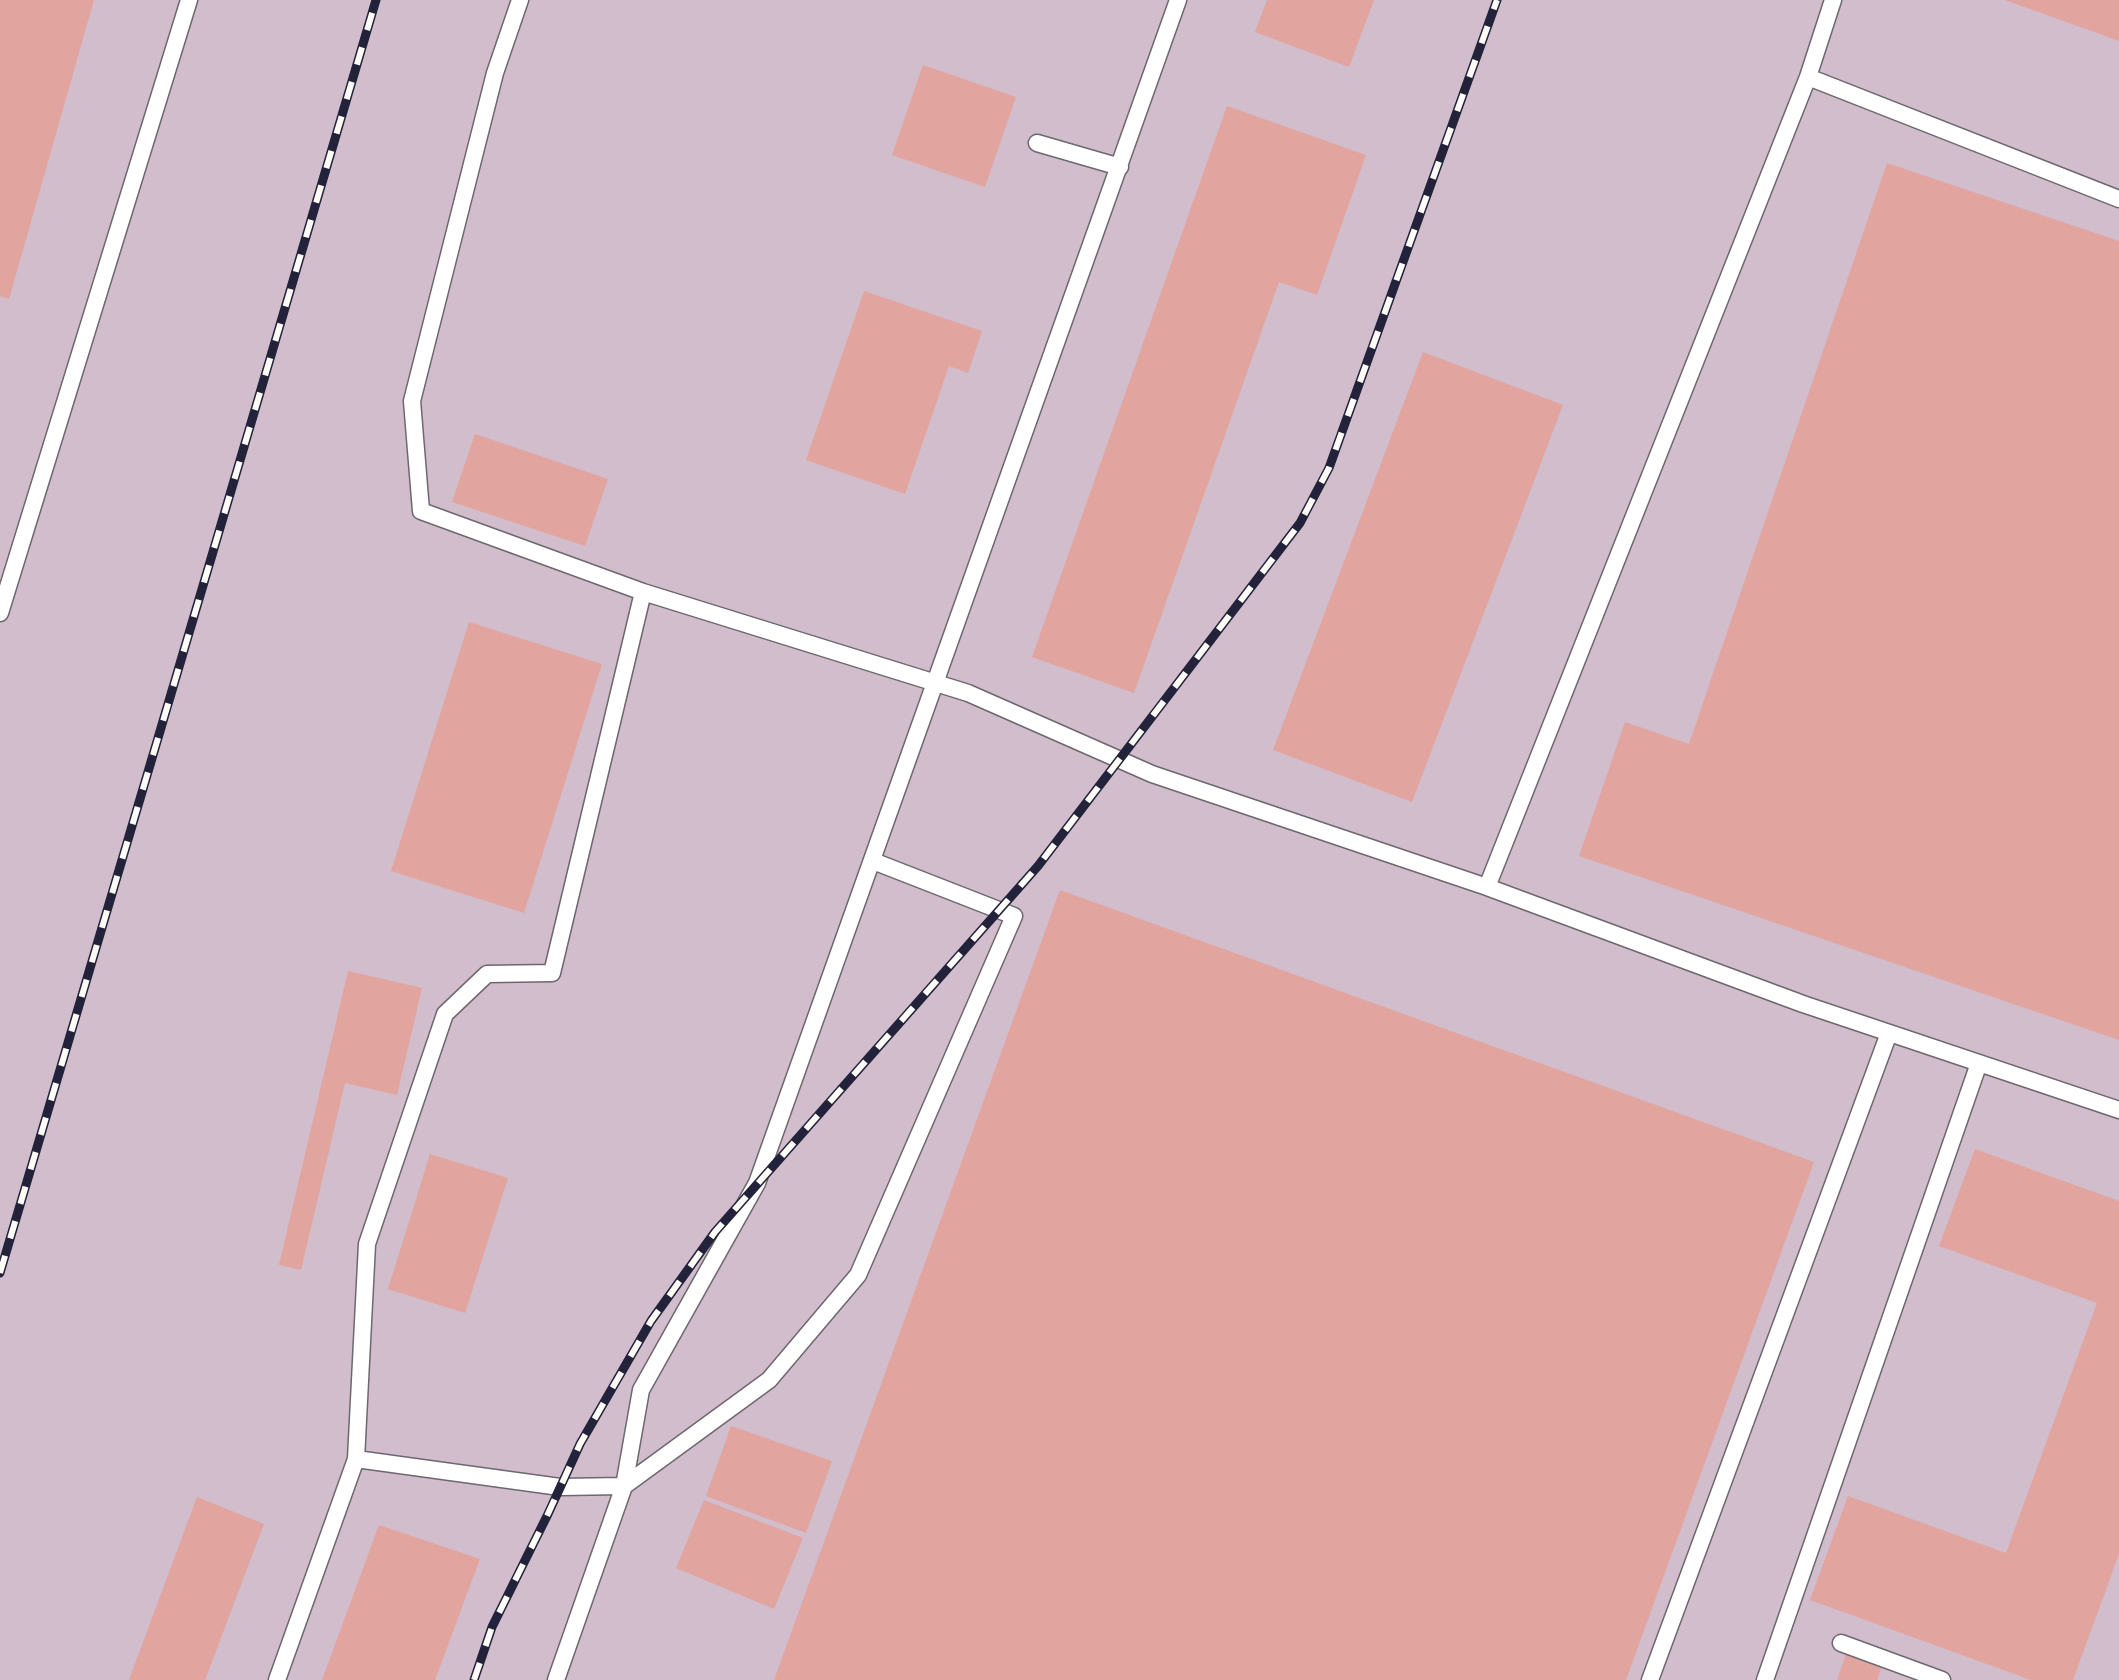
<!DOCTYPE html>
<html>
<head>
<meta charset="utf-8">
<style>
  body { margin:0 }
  canvas { display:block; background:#f7e8d3 }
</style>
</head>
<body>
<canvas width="2119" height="1680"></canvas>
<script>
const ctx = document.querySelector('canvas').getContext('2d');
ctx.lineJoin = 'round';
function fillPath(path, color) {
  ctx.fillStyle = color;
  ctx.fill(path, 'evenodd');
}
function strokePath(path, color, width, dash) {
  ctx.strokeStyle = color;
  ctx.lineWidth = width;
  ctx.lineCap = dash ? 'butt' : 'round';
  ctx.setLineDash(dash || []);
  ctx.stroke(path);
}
const industrial = new Path2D(`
  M0,0H2119V1680H0Z`);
const building = new Path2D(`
  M0,0H94L9,299L0,296Z
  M1267,0H1374L1349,67L1255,32Z
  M2006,0H2119V41L2005,0Z
  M923,65L1016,97L985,187L892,155Z
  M1227,106L1366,155L1317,295L1279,282L1134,693L1032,657Z
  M1887,163L2119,241V1040L1579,856L1625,722L1689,744Z
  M864,291L982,331L968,373L949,366L905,494L806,460Z
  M1423,352L1563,405L1412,802L1273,750Z
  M475,434L608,479L585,546L452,502Z
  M469,622L602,664L524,913L391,871Z
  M1060,890L1814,1162L1626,1680H774Z
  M348,971L422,988L397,1095L345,1083L301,1270L279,1265Z
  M1975,1149L2119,1201V1554L2073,1680H2031L1810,1600L1848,1496L2006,1553L2097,1303L1939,1246Z
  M430,1154L508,1178L465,1313L388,1289Z
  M731,1426L832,1461L806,1533L706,1496Z
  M197,1497L264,1524L205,1680H129Z
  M704,1500L803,1538L774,1609L676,1568Z
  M379,1525L480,1559L435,1680H322Z
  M1846,1654L1882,1666L1877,1680H1837Z`);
const service = new Path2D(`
  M520,0L495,73L412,401L421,511L643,592L968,693L1152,774L1487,887
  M1833,0L1808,77L1487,887L1803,1004L2119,1110
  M1808,77L2119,199
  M1037,143L1120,167
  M643,592L552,973L487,974L445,1014L367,1244L356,1459L560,1487L624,1486L641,1390L757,1183L1178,0
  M0,613L189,0
  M1841,1643L1942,1680
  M277,1680L356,1459
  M556,1680L624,1486L769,1380L858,1275L1014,916L873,861
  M1650,1680L1889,1033
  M1765,1680L1979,1063`);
const rail = new Path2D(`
  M0,1273L376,0
  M474,1680L492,1627L547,1516L580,1444L651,1321L715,1232L1038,866L1300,523L1329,468L1497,0`);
fillPath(industrial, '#d1bdcb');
fillPath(building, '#e2a49e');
strokePath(service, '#6d6770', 19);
strokePath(service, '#fff', 16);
strokePath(rail, '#22223b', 9);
strokePath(rail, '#fdfcf7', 6, [18]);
</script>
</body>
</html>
